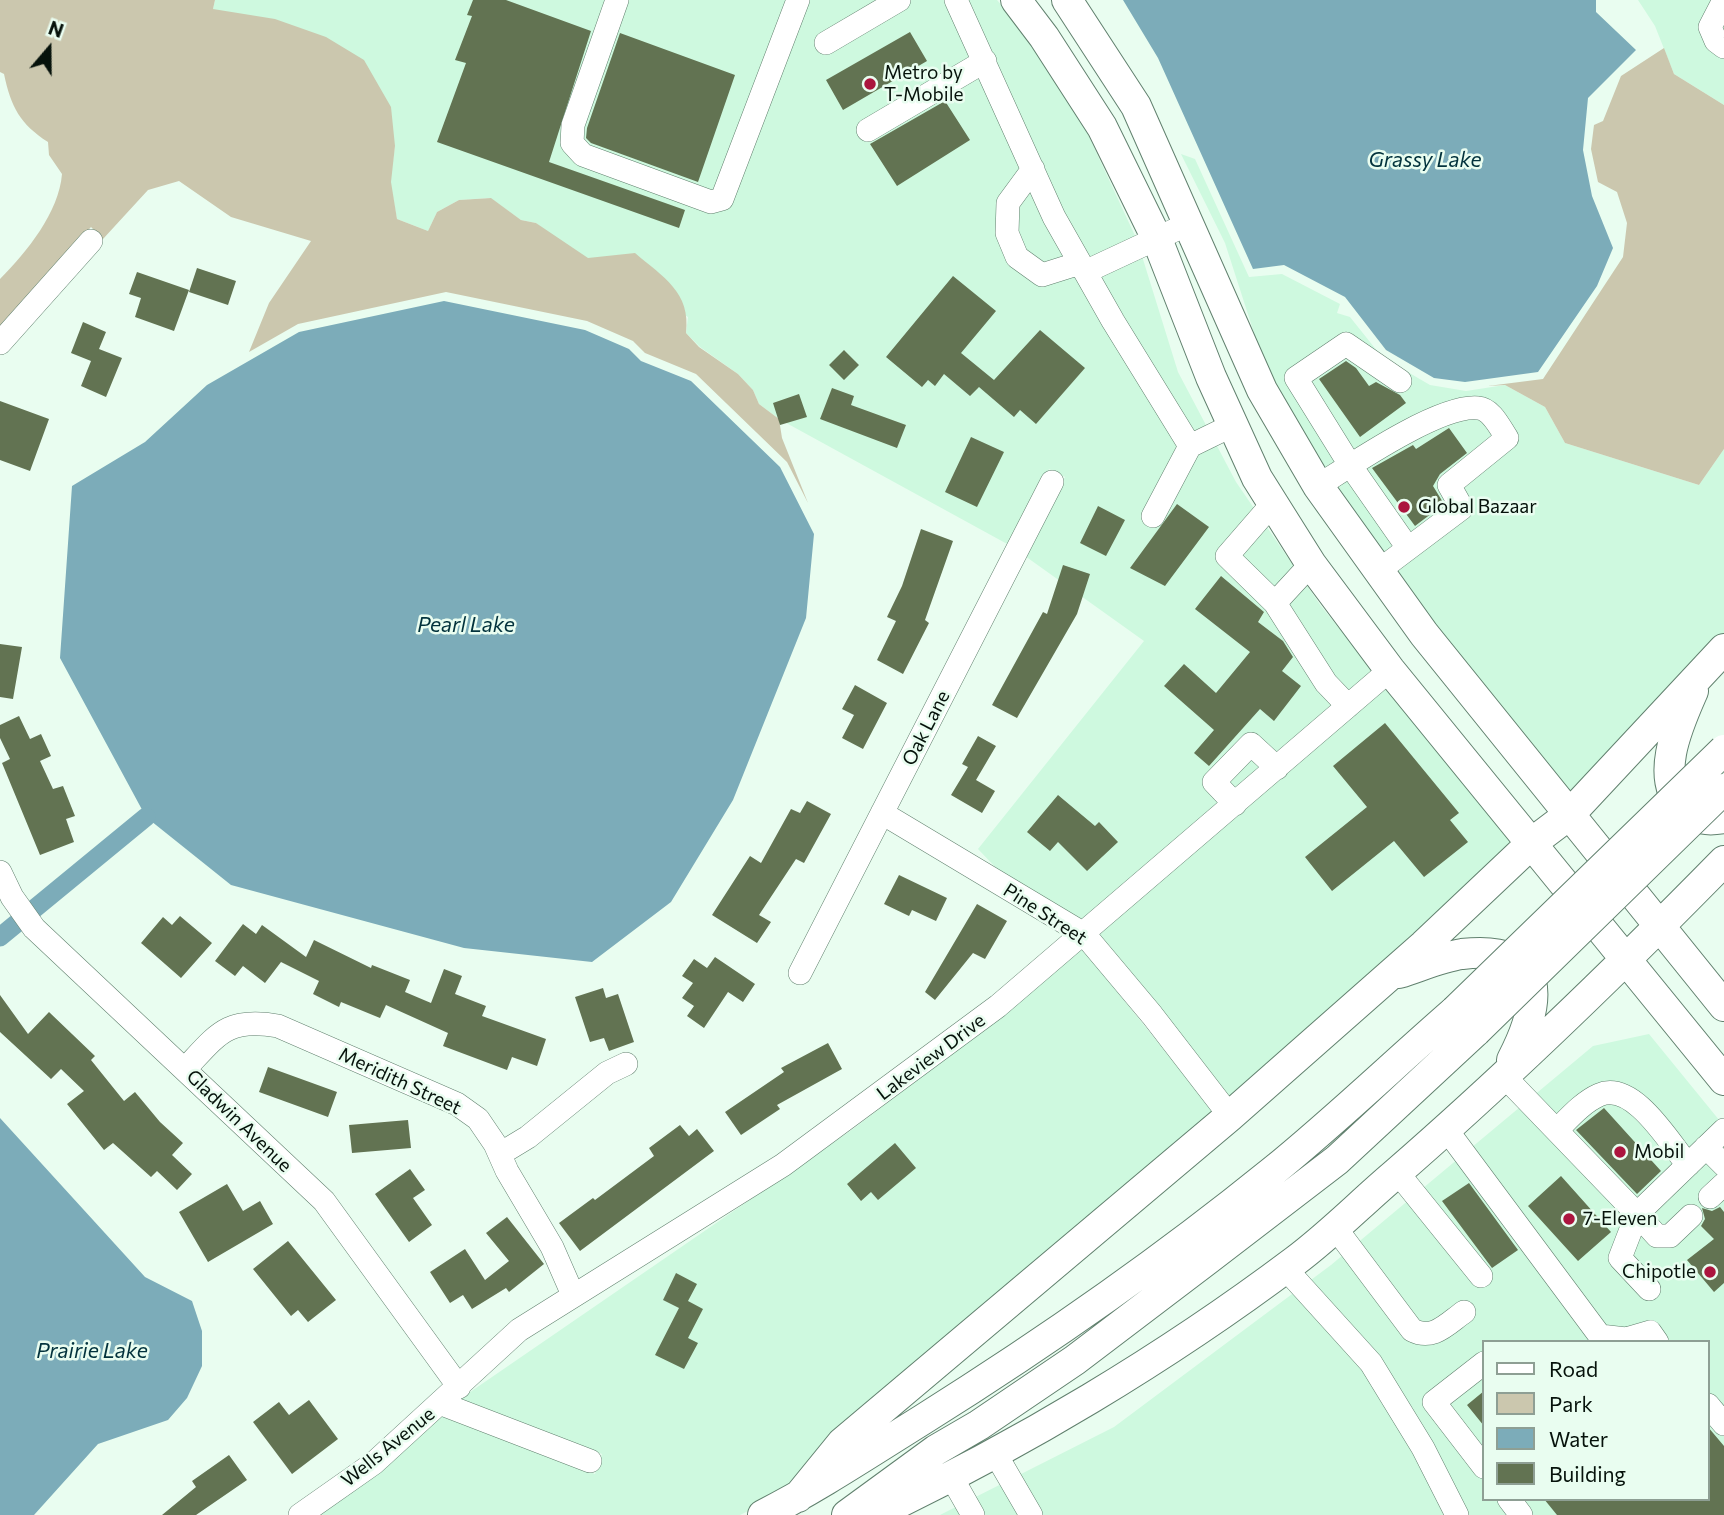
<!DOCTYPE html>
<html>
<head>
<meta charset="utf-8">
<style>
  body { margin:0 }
  #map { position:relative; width:1724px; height:1515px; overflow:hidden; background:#e9fdf0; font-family:Commissioner,sans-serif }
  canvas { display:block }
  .legend { position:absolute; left:1482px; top:1340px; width:228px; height:161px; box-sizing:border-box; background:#e9fdf0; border:2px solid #8e9f94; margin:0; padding:9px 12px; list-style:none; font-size:21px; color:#06120b }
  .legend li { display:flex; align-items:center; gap:14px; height:35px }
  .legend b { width:35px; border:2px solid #8e9f94 }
  .north { position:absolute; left:14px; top:14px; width:70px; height:70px; -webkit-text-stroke:5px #e9fdf0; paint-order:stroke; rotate:20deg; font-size:19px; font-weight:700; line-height:28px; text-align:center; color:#06120b }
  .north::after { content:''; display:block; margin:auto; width:24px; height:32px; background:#06120b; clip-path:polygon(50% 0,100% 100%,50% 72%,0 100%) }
</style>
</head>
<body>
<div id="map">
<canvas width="1724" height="1515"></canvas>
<ul class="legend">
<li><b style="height:9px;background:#fff"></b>Road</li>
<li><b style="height:19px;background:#cbc7ae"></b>Park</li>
<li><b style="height:19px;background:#7cacb9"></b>Water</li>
<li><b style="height:19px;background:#627352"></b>Building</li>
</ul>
<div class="north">N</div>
</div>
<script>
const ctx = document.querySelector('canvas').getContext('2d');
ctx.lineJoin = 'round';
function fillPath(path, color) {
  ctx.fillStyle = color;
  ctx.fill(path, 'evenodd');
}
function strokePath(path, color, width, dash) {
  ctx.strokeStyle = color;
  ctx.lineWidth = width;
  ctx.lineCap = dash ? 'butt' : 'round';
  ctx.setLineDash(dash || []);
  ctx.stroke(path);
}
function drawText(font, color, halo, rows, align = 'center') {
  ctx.font = font + ' Commissioner,sans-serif';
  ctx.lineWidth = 5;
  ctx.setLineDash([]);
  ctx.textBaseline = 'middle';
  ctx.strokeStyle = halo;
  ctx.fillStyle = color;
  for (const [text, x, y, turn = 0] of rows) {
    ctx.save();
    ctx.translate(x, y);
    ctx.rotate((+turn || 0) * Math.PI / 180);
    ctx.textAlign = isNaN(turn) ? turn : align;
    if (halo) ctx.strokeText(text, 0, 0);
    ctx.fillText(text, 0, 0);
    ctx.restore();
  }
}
const built = new Path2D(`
  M215,0H997L1017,23L1078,113L1137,240L1178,372L1236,482L1321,606L1374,671L1083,922L998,870L978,849L1144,641L1025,556L1065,477L1049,469L1009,545L779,419L759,404L753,390L738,374L700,347L686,333L688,317L561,243L536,223L521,220L490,198L459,200L437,212L428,231L397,219L390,182L395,146L213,9Z
  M1638,0H1724V105L1674,74L1655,26Z
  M1181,154L1195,159L1249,277L1282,274L1340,304L1337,313L1350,317L1382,357L1430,385L1466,391L1505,385L1545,407L1565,443L1699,485L1724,449V635L1572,800L1432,627L1326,480L1265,367L1225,243Z
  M1386,685L1518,844L1231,1102L1098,935Z
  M1082,948L1216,1115L793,1489L740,1515H317L379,1472L443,1415L595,1474L602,1454L460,1399L853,1129L1003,1014Z
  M1649,1034L1724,1126V1515H940L1114,1427L1331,1265L1593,1046ZM1484,1342H1708V1499H1484Z`);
const green = new Path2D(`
  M0,0H215L213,9L275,19L326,37L364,60L391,107L395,146L391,182L397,219L428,231L437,212L459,200L491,198L521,220L536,223L588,258L635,253C663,277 691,292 686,333L699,347L738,374L753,390L759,404L779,419L782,438L808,503L787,462L696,374L645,353L633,341L587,321L446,292L298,324L249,352L269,303L311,241L231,217L179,181L148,190L103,239L91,227L0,329V279C27,252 59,212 62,174L49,155L48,142C20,124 11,107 4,74L0,72Z
  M1664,48L1674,74L1724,105V449L1699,485L1565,443L1545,407L1505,385L1488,386L1543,379L1623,257L1627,223L1617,192L1598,182L1591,149L1594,125L1603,121L1621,76Z`);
const water = new Path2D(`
  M1123,0H1596V12L1636,50L1588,98L1583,150L1592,196L1613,248L1597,286L1538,372L1465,382L1434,378L1386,350L1345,297L1284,265L1253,269L1158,58Z
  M444,301L585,330L629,349L641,361L691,381L780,467L814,534L806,618L733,800L671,902L592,962L464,948L231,885L146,817L60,658L72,486L145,442L207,385L299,332Z
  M0,1118L145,1277L192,1301L202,1331V1366L187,1398L168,1420L98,1444L34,1515H0Z`);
const canal = new Path2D(`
  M0,937L146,817`);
const building = new Path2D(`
  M473,0H506L591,31L549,162L685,210L679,228L437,142L466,63L455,60L472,16L467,15Z
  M910,32L927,61L843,110L826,80Z
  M620,33L735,75L698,182L591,143L586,138L587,128Z
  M945,101L970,140L897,186L870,144Z
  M197,268L236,281L228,305L189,292Z
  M137,272L189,290L174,331L135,317L141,298L129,294Z
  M953,276L996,311L961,353L994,380L1040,330L1085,368L1036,424L1020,410L1014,417L979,387L970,396L944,374L935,386L928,380L922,387L886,357Z
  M83,322L106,332L99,349L122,358L106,397L81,386L91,361L71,353Z
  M844,350L859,365L844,380L829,365Z
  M1346,361L1356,368L1369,386L1376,382L1400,395L1406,403L1360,437L1319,379Z
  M832,388L854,396L851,405L906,425L897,448L820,419Z
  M799,394L807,417L780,425L773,403Z
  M0,401L49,419L30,471L0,460Z
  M1449,428L1467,453L1440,474L1433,486L1444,504L1415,526L1372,468L1413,445L1416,449Z
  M971,437L1004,452L977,507L945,492Z
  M1177,504L1209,527L1165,586L1130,568Z
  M1098,506L1125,520L1106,556L1080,543Z
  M921,529L953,541L925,620L929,623L903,674L877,660L896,621L887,617L902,586Z
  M1063,565L1090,574L1077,614L1017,718L992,705L1043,612L1047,614Z
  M1221,576L1264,612L1258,622L1283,641L1293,657L1282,671L1301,686L1274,721L1260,709L1209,766L1194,753L1214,730L1164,686L1184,664L1216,693L1250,652L1195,609Z
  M0,644L22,647L13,699L0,697Z
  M855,685L887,703L863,749L842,738L854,715L842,709Z
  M19,716L30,739L41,734L51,756L40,761L53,789L63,786L75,816L66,819L74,842L40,855L2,763L10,759L0,738V725Z
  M1385,723L1459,813L1450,820L1468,842L1424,877L1394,841L1332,891L1305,857L1367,807L1333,766Z
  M978,736L996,746L976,780L995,791L982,813L951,795L968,767L962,764Z
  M1058,795L1095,826L1099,822L1118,842L1087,871L1058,842L1050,851L1027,832Z
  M807,801L831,814L804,863L796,859L759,915L771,922L757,943L712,915L750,856L761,863L791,809L800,813Z
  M899,875L947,898L936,921L912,910L909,916L884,904Z
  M977,904L1007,921L985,959L973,953L935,1000L925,992Z
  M180,916L212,943L181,978L141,943L163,917L172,925Z
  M243,924L256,934L262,925L306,957L314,940L371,968L372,965L410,980L405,992L431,1003L444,969L462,976L455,994L486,1006L482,1016L546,1039L537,1066L512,1057L507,1070L443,1046L448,1033L386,1005L380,1018L341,1002L339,1007L313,994L319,981L281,962L265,983L243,966L235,976L215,961Z
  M715,957L755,984L743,1002L728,992L704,1028L687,1016L694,1006L682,998L693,983L682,976L694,959L707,968Z
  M603,988L606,998L618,994L634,1042L609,1051L604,1038L590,1042L575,997Z
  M0,995L28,1034L49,1012L95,1056L91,1060L124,1101L135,1092L160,1122L183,1143L172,1155L192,1174L177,1190L157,1171L151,1177L113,1143L104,1150L67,1104L84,1091L61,1069L51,1079L0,1032Z
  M828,1043L842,1069L777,1105L780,1109L741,1135L725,1112L784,1072L781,1068Z
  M268,1067L337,1092L328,1117L259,1092Z
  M1604,1108L1661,1171L1637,1194L1576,1130Z
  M408,1120L411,1148L352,1153L349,1125Z
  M680,1125L689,1136L697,1129L714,1151L580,1251L559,1223L593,1198L595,1200L654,1156L649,1148Z
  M895,1143L916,1168L878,1200L871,1192L861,1201L847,1184Z
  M410,1169L425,1190L413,1198L432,1225L409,1242L375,1194Z
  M1561,1176L1611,1232L1578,1261L1528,1206Z
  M1469,1183L1518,1250L1492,1268L1442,1201Z
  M227,1184L243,1211L260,1201L273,1224L208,1262L179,1212Z
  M1720,1207L1724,1212V1283L1714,1292L1687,1260L1714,1239L1701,1226L1705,1219L1702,1208L1712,1211Z
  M507,1217L544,1264L509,1292L506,1288L472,1309L463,1295L450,1303L430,1272L465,1249L485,1280L509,1261L486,1233Z
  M288,1241L336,1300L308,1322L298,1310L291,1316L253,1269Z
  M676,1273L697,1284L688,1301L703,1309L688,1338L698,1343L684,1369L655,1355L679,1308L663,1300Z
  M1484,1391V1426L1467,1405Z
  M309,1400L338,1439L292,1474L253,1422L279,1402L289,1415Z
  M1708,1427L1724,1446V1515H1557L1544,1499H1708Z
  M229,1455L247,1480L196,1515H162L196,1487L192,1481Z`);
const minor = new Path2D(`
  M617,0L573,125L572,143L583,155L711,202L722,199L798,0
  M956,0L1054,217L1113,321L1190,446
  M1724,0L1710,27L1716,41L1724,47
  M826,43L899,0
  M868,130L985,61
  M1033,169L1008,203L1007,233L1017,257L1042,275L1080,263
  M1085,272L1190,223
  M0,343L91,241
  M1400,381L1346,344L1296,378L1350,465L1408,548
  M1318,486C1351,465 1440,404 1478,408C1492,409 1500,428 1507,438L1449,485L1462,508L1377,572
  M1273,503L1227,556L1275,603L1311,564
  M1153,516L1190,446L1233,425
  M1275,603L1326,683L1348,706
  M1235,804L1214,782L1251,744L1277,768
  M882,813L1084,934L1152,1015L1230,1116
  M0,872L12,897L34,928L324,1201L459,1387
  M800,973L1052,482
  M185,1069C218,1034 227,1017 278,1026L457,1104L478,1119L495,1144L507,1171L552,1247L573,1295
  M1504,1076L1637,1214L1724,1130
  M1446,1129L1600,1336L1626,1339L1650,1332L1657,1342
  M1557,1130C1569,1118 1583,1102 1599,1095C1633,1080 1669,1142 1688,1165
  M1706,1147L1724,1165
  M500,1154L528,1137L607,1073L626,1064
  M1397,1172L1481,1276
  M1710,1197L1724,1184
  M1334,1226L1412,1330C1433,1341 1447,1324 1464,1312
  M1285,1268L1371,1363L1423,1448L1457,1515
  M1649,1289L1620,1258L1637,1214L1657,1236H1670L1691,1216
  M1484,1363L1434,1402L1484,1467
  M442,1404L590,1461
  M1708,1405L1724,1424
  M995,1453L1031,1515
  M952,1478L973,1515
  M1509,1499L1521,1515
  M300,1515L374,1463L519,1330L783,1165L998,1006L1390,670`);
const major = new Path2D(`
  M1016,0L1044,37L1102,127L1157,239L1211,377L1257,478L1311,564L1390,670L1724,1080
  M1067,0L1136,106L1262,390L1318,486L1424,634L1724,1006
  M1693,691C1679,723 1653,778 1684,808C1697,820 1708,821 1724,818
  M1399,973C1419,967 1441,957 1462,954C1549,944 1542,1002 1512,1060
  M798,1497L842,1443L1230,1116L1424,945L1533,842L1570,814L1724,649
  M763,1515C818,1487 869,1453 922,1420C1043,1344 1161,1262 1272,1172C1335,1121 1394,1064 1455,1011
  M847,1515L936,1450L979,1425L1075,1360L1208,1259L1337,1160L1476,1031
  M873,1515C1019,1446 1166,1358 1295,1261C1330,1235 1361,1203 1394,1175C1509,1075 1618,969 1724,861`);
const majorBridge = new Path2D(`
  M1455,1011L1724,750
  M1476,1031L1724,789`);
const markers = [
  [870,84,7,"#ab153e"],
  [1404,507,7,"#ab153e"],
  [1620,1152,7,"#ab153e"],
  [1569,1219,7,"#ab153e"],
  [1710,1272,7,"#ab153e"]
];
const poiNames = [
  ["Metro by",884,73],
  ["T-Mobile",884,95],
  ["Global Bazaar",1418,507],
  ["Mobil",1634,1152],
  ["7-Eleven",1583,1219],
  ["Chipotle",1696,1272,"right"]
];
const streetNames = [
  ["Oak Lane",926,728,-63],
  ["Pine Street",1045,914,33],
  ["Lakeview Drive",931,1057,-37],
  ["Meridith Street",400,1081,25],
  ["Gladwin Avenue",239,1121,44],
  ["Wells Avenue",388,1447,-39]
];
const waterNames = [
  ["Grassy Lake",1425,160],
  ["Pearl Lake",466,625],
  ["Prairie Lake",92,1351]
];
fillPath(built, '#cef9df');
fillPath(green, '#cbc7ae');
fillPath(water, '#7cacb9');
strokePath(canal, '#7cacb9', 19);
fillPath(building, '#627352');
strokePath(minor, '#61806e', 24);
strokePath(major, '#61806e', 32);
strokePath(minor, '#fff', 23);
strokePath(major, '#fff', 30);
strokePath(majorBridge, '#61806e', 32, []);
strokePath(majorBridge, '#fff', 30);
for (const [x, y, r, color] of markers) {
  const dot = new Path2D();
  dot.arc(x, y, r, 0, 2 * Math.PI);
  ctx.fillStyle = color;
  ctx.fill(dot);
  strokePath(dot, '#e9fdf0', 2.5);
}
drawText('19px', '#06120b', '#e9fdf0', poiNames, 'left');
drawText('19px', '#06120b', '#e9fdf0', streetNames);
drawText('italic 21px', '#02323c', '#e9fdf0', waterNames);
</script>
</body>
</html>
